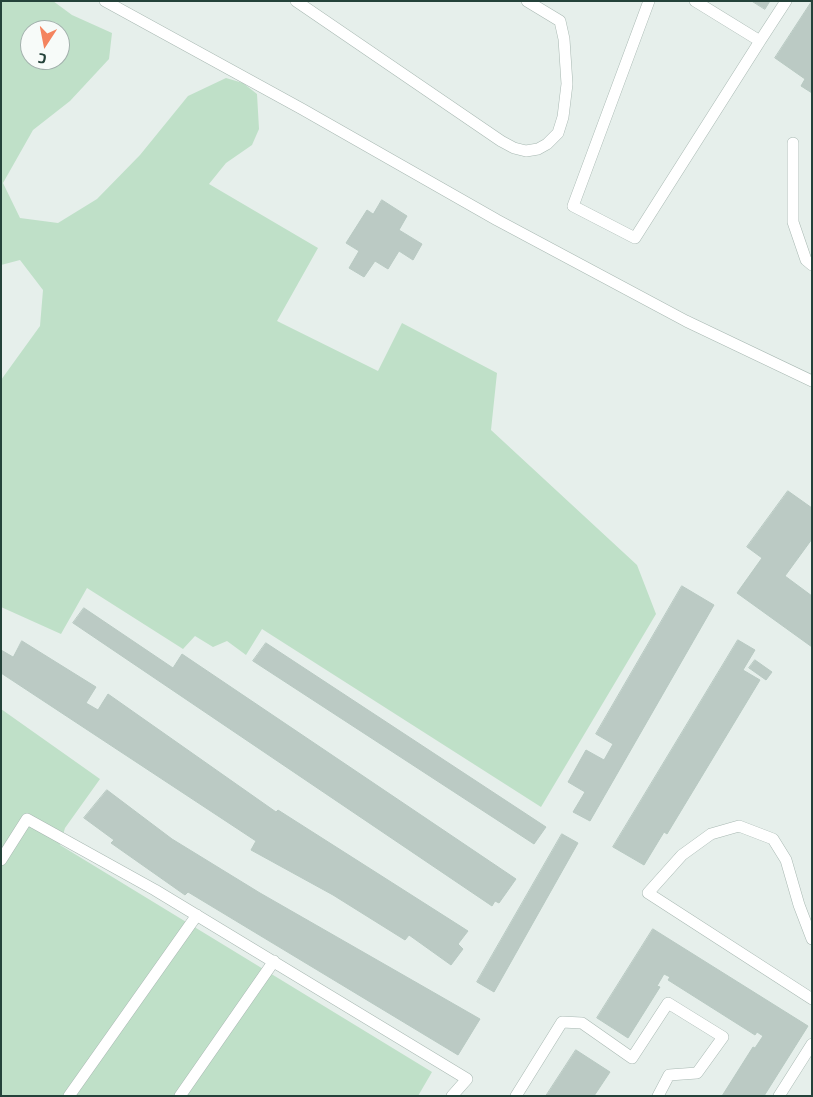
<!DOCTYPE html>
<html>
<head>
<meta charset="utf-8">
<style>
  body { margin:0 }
  #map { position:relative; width:813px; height:1097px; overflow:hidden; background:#e6efeb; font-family:"Exo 2",sans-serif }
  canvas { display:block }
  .frame { position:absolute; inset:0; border:2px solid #24423a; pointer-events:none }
  .north { position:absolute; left:20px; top:20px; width:50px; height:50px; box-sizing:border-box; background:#f7fbf9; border:1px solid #a3b1ad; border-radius:50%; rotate:191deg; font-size:14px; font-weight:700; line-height:20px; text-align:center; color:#24423a }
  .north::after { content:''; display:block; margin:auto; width:18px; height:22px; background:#f4845f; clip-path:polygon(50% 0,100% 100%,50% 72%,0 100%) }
</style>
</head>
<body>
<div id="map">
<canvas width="813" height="1097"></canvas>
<div class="frame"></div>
<div class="north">С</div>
</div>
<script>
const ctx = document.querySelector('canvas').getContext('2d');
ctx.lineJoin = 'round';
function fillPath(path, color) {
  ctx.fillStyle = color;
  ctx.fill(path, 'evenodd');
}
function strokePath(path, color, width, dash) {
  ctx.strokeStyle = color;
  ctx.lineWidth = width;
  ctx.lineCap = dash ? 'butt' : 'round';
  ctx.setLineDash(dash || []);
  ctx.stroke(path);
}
const green = new Path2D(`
  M1,1H53L72,15L112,33L109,59L70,101L33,130L3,183L20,218L58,223L97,199L140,155L188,96L226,78L243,83L257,94L259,129L252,145L226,163L209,184L318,248L277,321L378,371L402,323L497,373L491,430L637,565L656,614L541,807L262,629L246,655L227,641L213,647L195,636L183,649L87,588L61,634L1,607V380L40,326L43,290L20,260L1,265ZM30,30H60V60H30Z
  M1,709L100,779L65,828L60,845L432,1072L418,1096H1Z`);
const building = new Path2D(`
  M752,1H770L765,9Z
  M812,1V93L801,86L805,79L775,58Z
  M382,200L407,216L399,230L422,244L413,260L399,251L388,269L375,261L364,277L349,268L359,251L346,243L367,210L373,214Z
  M788,491L812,508V539L785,576L812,596V647L737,593L762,558L747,547Z
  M682,586L714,605L590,821L573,812L585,792L568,782L586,750L604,760L613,744L596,734Z
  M84,608L173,668L182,654L516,879L499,903L495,901L492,906L73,623Z
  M738,640L755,650L743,670L760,680L667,834L664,832L644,865L613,847Z
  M22,641L96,687L86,703L98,710L108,694L276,812L278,810L468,931L458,944L463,949L451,965L409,935L405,940L333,895L251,850L256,841L1,673V650L13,657Z
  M266,643L546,827L534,844L253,661Z
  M755,660L772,672L766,680L749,668Z
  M107,790L172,839L260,893L480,1019L458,1055L188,892L185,895L111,843L114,840L84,818Z
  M562,834L578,843L494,992L477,982Z
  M653,929L808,1026L764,1096H722L753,1047L755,1048L763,1036L757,1032L755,1035L668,980L670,977L664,974L657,986L660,987L628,1038L597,1018Z
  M576,1050L610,1072L594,1096H546Z`);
const lane = new Path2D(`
  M105,1L302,109L497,220L686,321L812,381
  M296,1L501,141L514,148L526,151L538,149L547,144L558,133L563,117L567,84L564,39L560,21L527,1
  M649,1L573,206L635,238L760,41
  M695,1L760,41L786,1
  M793,143V222L806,260L812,265
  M1,860L27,819L155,890L467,1079L452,1096
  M812,939L799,905L786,860L773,839L739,826L711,834L682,855L648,893L812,999
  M69,1096L197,915
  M180,1096L274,961
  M516,1096L562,1022L582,1023L632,1058L668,1003L723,1037L697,1073L669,1075L658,1096
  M779,1096L812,1044`);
fillPath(green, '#bfe0c8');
fillPath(building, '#bbcac4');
strokePath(building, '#b8c9c2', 1);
strokePath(lane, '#a8b8b2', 12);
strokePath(lane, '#fff', 11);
</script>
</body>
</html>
